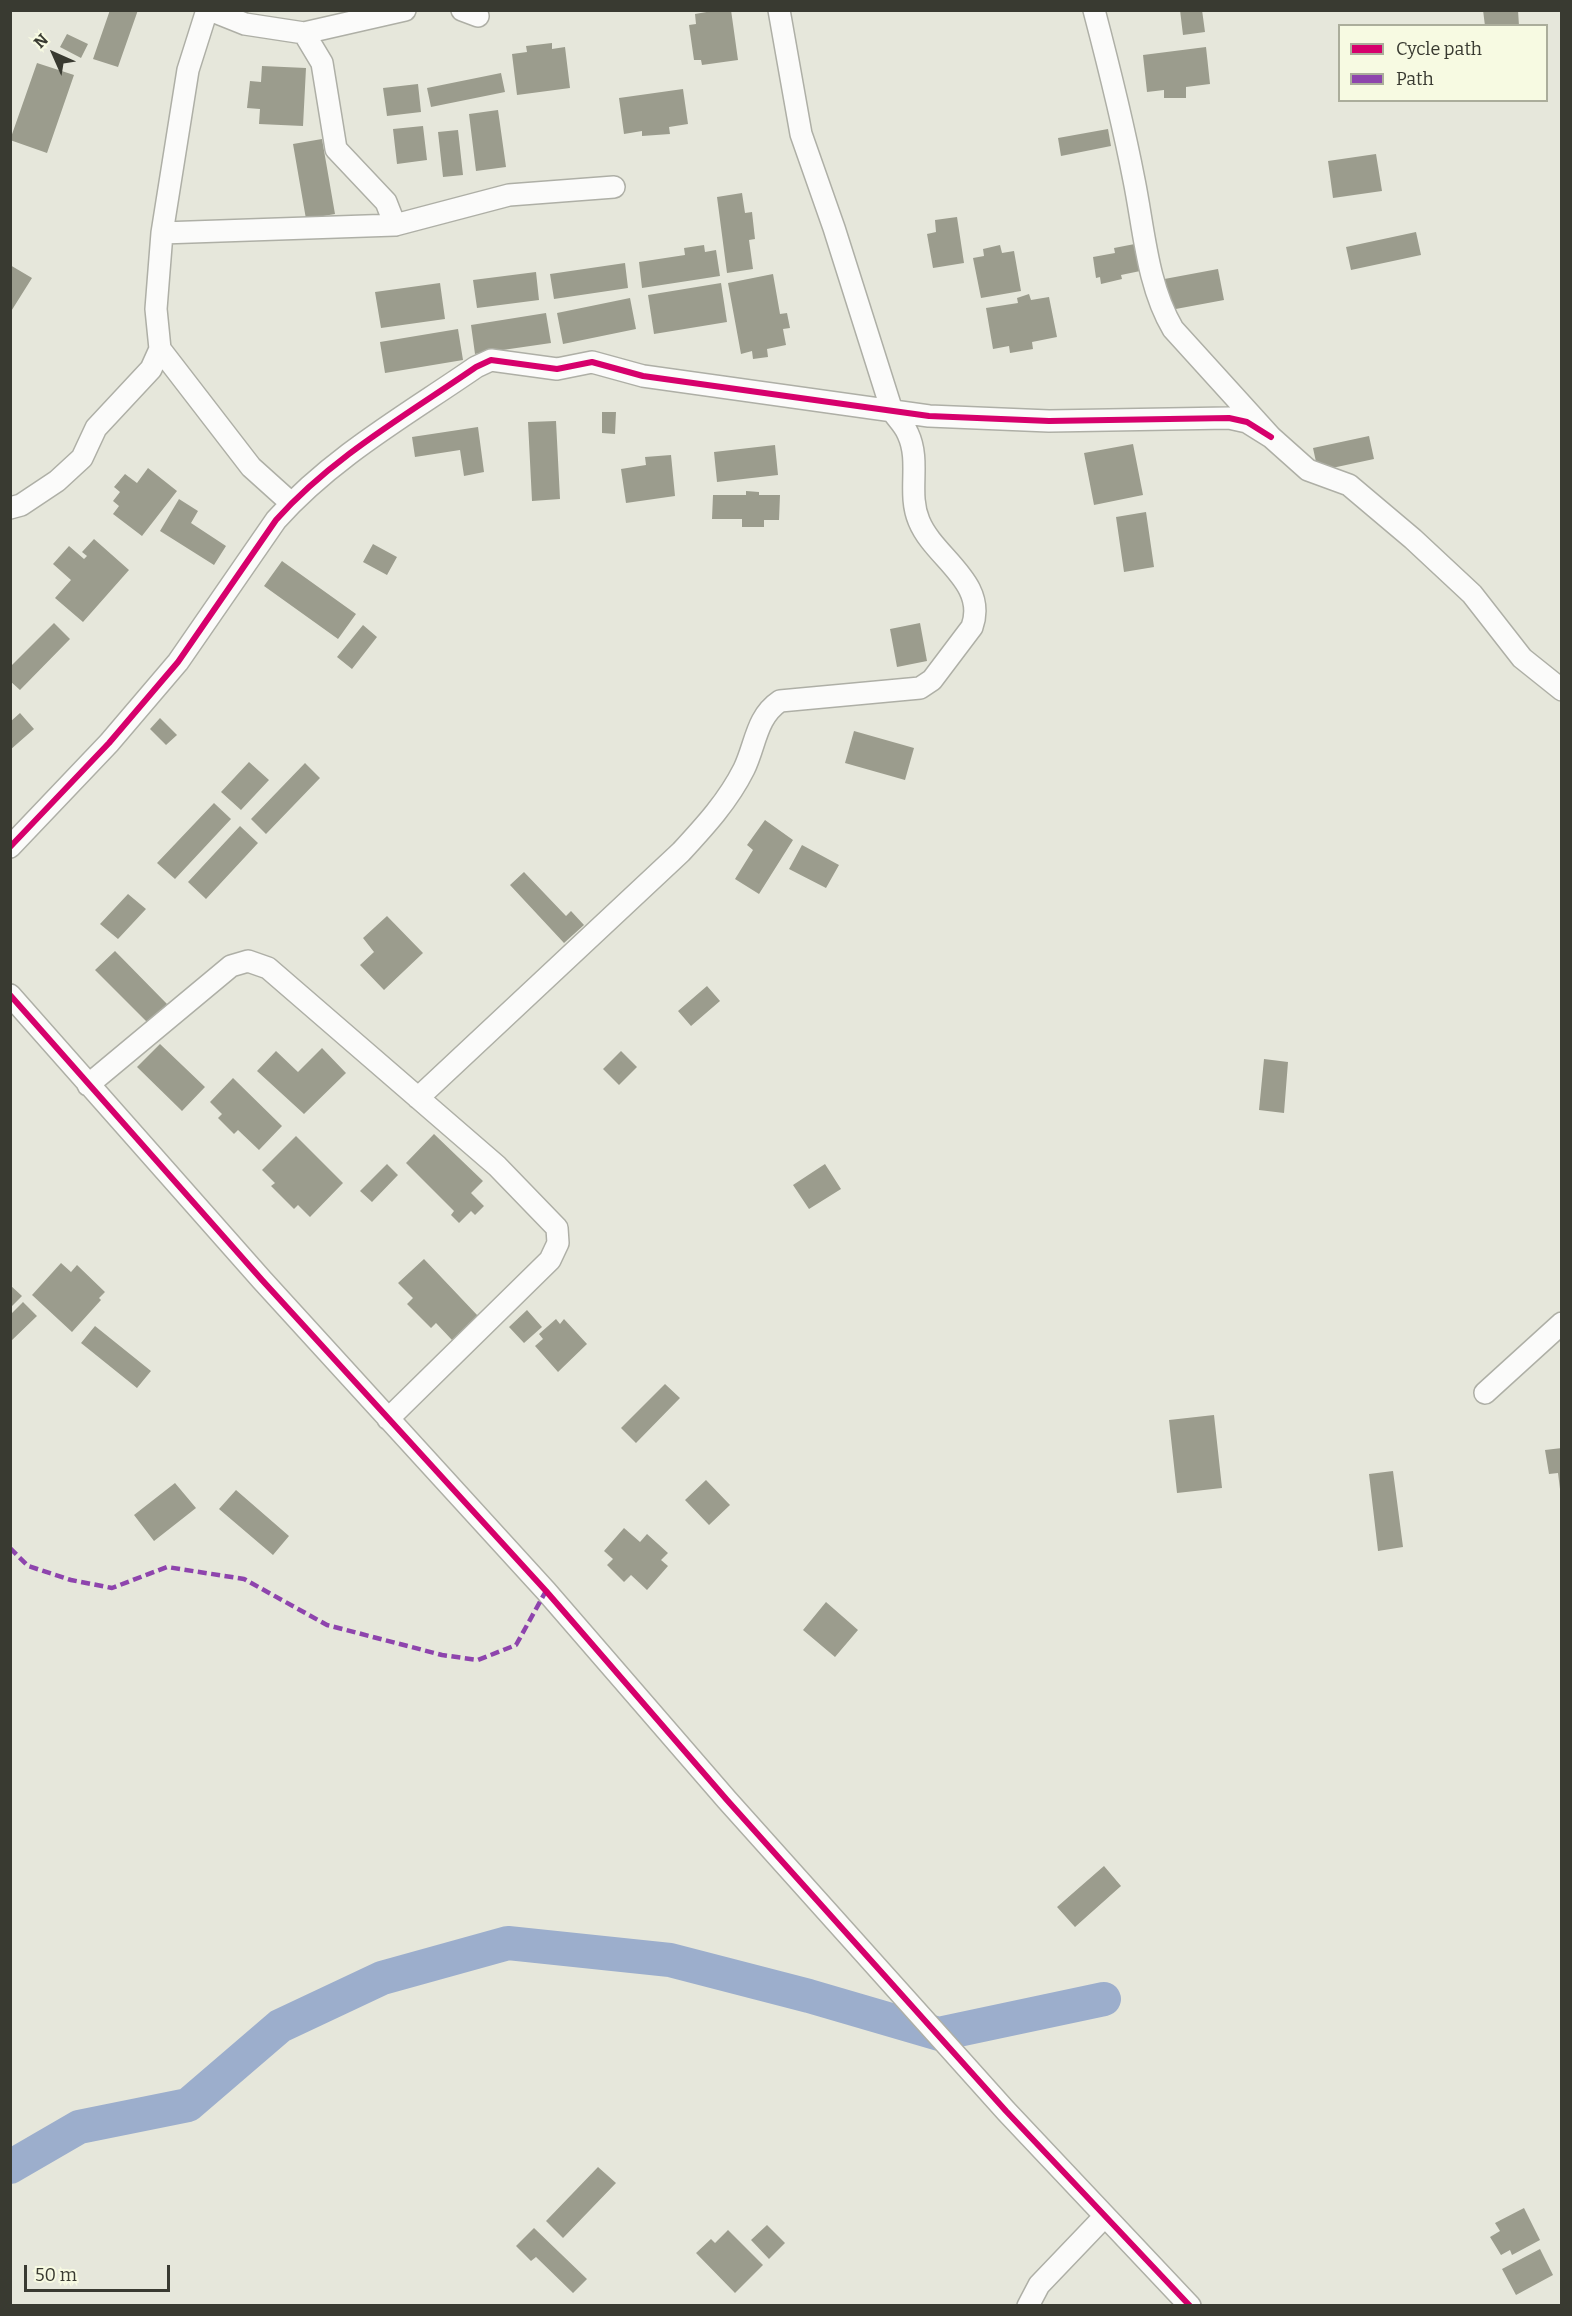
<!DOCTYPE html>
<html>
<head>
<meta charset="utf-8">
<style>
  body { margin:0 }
  #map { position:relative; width:1572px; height:2316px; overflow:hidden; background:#e6e7db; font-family:Bitter,serif }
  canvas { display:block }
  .frame { position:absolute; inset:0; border:12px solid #393a31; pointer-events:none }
  .legend { position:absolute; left:1338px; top:24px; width:210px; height:78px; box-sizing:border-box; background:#f7fae2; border:2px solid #abad9b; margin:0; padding:8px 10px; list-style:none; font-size:18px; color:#393a31 }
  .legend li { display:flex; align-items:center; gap:12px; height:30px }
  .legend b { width:30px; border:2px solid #abad9b }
  .north { position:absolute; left:24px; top:24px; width:60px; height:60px; -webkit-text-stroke:4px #f7fae2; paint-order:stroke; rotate:315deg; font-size:16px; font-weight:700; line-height:24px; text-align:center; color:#393a31 }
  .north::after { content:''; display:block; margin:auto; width:21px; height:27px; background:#393a31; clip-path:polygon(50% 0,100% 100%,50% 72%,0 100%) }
  .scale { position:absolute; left:24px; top:2265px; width:146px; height:27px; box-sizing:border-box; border:3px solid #393a31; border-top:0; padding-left:8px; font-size:18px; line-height:21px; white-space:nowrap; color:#393a31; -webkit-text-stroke:4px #f7fae2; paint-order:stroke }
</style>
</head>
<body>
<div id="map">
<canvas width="1572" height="2316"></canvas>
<div class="frame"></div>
<ul class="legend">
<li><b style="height:8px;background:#d6006c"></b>Cycle path</li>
<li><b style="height:8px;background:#8e44ad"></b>Path</li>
</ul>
<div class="north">N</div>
<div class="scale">50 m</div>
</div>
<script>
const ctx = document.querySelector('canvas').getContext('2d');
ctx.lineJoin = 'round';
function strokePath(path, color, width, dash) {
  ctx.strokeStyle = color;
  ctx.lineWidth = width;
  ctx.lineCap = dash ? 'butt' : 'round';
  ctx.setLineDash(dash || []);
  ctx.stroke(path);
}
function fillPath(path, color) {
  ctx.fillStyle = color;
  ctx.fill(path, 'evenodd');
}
const river = new Path2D(`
  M10,2167L79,2127L188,2105L280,2026L382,1978L508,1943L670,1960L809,1996L939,2034L1104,1999`);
const building = new Path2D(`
  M110,10H138L118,67L93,59Z
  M718,10H731L738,60L702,65L701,60H694L689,25L696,24L695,14Z
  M1180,10H1202L1205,32L1183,35Z
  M1483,10H1518L1519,26H1485Z
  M67,34L88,44L81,58L60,47Z
  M552,43V49L565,47L570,88L517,95L512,54L527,52L526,46Z
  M1206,47L1210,84L1186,87V98H1164V90L1147,92L1143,55Z
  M37,63L74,75L47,153L10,140Z
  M262,66L306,68L303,126L259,124L260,109L247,108L250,81L261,82Z
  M501,73L505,92L431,107L427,88Z
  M418,84L421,112L387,116L383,88Z
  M683,89L688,124L669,127L670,134L642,136V131L624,134L619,98Z
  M498,110L506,167L476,171L469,114Z
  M423,126L427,160L397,164L393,129Z
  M1108,129L1111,146L1061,156L1058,138Z
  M458,130L463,175L443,177L438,132Z
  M322,139L335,214L306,219L293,144Z
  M1376,154L1382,191L1333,198L1328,161Z
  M742,193L745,213L752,212L755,239L749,240L753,269L727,273L717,197Z
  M957,217L964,263L933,268L927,234L936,232L935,220Z
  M1416,232L1421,255L1351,270L1346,247Z
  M1140,243L1145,270L1121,275L1122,279L1101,284L1100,277L1096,278L1093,257L1115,253L1114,248Z
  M704,245L705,252L716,250L720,276L642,288L639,262L685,255L684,248Z
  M1000,245L1002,253L1014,251L1021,291L981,298L973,258L984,256L983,249Z
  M625,263L628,288L554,299L550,274Z
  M10,265L32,278L10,313Z
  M1218,269L1224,300L1165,311L1159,280Z
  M536,272L539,300L477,308L473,280Z
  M773,274L780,314L787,313L790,328L783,329L786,345L767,349L768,357L753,359L752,351L741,354L728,283Z
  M440,283L445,319L381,328L375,292Z
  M721,283L727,322L654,334L648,295Z
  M1029,294L1031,300L1049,297L1057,337L1032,342L1033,349L1010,353L1009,346L993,349L986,308L1018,303L1017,298Z
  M630,298L636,329L563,344L557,313Z
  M546,313L551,343L475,354L471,325Z
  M458,329L463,360L385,373L380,342Z
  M602,412H616L615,434L602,433Z
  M556,421L560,499L532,501L528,422Z
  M478,427L484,472L464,476L460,450L415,457L412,437Z
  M1369,436L1374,459L1318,471L1313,448Z
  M1133,444L1143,495L1094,505L1084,453Z
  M775,445L778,475L717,482L714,452Z
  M671,455L675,496L626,503L621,469L646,465L645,457Z
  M148,468L177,491L142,536L113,514L119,506L113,501L120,492L114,487L125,474L137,483Z
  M746,491L759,492V495H780L779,520H764V527H742V519H712L713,495H746Z
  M179,499L198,511L191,523L226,546L214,565L160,531Z
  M1146,512L1154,567L1124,572L1116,517Z
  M94,539L129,570L83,622L55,598L71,580L53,564L69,546L84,559L87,556L82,552Z
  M373,544L397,557L387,575L363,562Z
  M282,561L356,614L338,639L264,586Z
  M54,623L70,639L20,690L10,681V667Z
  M920,623L927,661L897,667L890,629Z
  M363,625L377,637L352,669L337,657Z
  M20,713L34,729L10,750V722Z
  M160,718L177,735L166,745L150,729Z
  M854,731L914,748L905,780L845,763Z
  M249,762L269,780L241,810L221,792Z
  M305,763L320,778L266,834L251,819Z
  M214,803L231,819L175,879L157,863Z
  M765,820L793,840L759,894L735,879L753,850L747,845Z
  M240,826L258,843L206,899L188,882Z
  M802,845L839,865L826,888L789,869Z
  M524,872L566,916L571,911L584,925L564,943L510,885Z
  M128,894L146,909L118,939L100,924Z
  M387,916L423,953L384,990L360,965L374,952L363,938Z
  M115,951L167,1004L148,1023L95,970Z
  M707,986L720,1001L691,1026L678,1011Z
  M160,1044L205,1087L182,1111L137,1067Z
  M322,1048L346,1073L304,1114L257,1071L276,1051L298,1072Z
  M621,1051L637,1067L619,1085L603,1069Z
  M1264,1059L1288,1062L1284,1113L1259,1110Z
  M233,1078L282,1126L259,1150L238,1130L234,1134L218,1118L222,1114L210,1102Z
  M434,1134L483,1181L471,1193L484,1206L475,1215L471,1211L459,1223L451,1215L454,1211L406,1163Z
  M296,1136L343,1183L310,1217L298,1205L294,1209L271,1186L275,1183L262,1170Z
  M387,1164L398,1175L372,1202L360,1191Z
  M825,1164L841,1189L809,1209L793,1185Z
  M424,1259L478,1316L452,1340L436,1323L431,1328L407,1304L413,1298L398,1283Z
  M61,1263L71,1272L77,1265L105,1292L99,1298L101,1300L72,1332L32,1295Z
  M10,1285L22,1296L10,1308Z
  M23,1302L37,1316L10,1342V1315Z
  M527,1310L542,1327L524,1343L509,1327Z
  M556,1319L560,1324L564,1319L587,1344L558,1372L535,1346L543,1339L539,1334Z
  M95,1326L151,1371L137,1388L81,1343Z
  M665,1384L680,1398L636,1443L621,1428Z
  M1214,1415L1222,1488L1177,1493L1169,1420Z
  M1562,1448V1489H1560L1558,1473L1549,1474L1545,1450Z
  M1393,1471L1403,1547L1378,1551L1369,1474Z
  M706,1480L730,1505L709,1525L685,1500Z
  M175,1483L196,1508L154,1541L134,1515Z
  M236,1490L289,1536L273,1555L219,1509Z
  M624,1528L640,1542L647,1534L668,1553L661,1560L668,1566L647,1590L631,1575L624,1582L607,1565L613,1559L604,1551Z
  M826,1602L858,1630L835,1657L803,1630Z
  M1104,1866L1121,1886L1075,1927L1057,1907Z
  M598,2167L616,2183L563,2238L546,2221Z
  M1524,2208L1540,2240L1512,2255L1510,2250L1501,2255L1490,2237L1500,2231L1495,2223Z
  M767,2225L785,2243L769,2259L751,2240Z
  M534,2228L587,2279L573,2293L536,2257L531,2261L516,2246Z
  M728,2230L763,2265L735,2293L696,2253L711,2239L715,2243Z
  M1540,2249L1553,2275L1516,2295L1502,2269Z`);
const street = new Path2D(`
  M210,10L245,24L304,33L405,10
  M462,10L478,16
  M1094,10C1109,67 1123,123 1134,180C1144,229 1147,285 1173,329L1271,437L1308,470L1349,485L1413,539L1472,594L1522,658L1562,690
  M304,33L322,63L336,149L386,202L395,225
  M162,233L395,225L509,195L614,187
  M160,349L251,467L291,503
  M10,508L21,505L57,481L82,458L96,428L151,369L160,349L156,309L162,233L188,70L207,10
  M10,847L109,743L178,662L276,520C332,457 408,414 476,367L491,360L557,369L592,362L643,376L929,416L1049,421L1229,418L1247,422L1271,437
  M10,995L262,1280L546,1591L727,1800L1006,2111L1190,2306
  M88,1085L231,966L248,961L268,968L497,1166L557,1228L558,1243L550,1260L388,1419
  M418,1098L681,852C705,826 728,801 744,769C756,744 756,717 780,701L920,688L932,680L972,627C988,582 934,558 919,521C907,493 921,462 908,434C905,426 897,418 892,411L834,228L801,134L779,10
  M1485,1393L1562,1323
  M1028,2306L1039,2285L1105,2216`);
const quiet = new Path2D(`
  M10,1548L28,1566L71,1580L112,1588L167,1567L244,1579L327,1625L442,1655L478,1660L516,1645L546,1591`);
const cycleway = new Path2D(`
  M10,847L109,743L178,662L276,520C332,457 408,414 476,367L491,360L557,369L592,362L643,376L929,416L1049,421L1229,418L1247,422L1271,437
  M10,995L262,1280L546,1591L727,1800L1006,2111L1190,2306`);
strokePath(river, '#9caecc', 34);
fillPath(building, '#9b9c8d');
strokePath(street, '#aeafa6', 24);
strokePath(street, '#fbfbfa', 21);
strokePath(quiet, '#8e44ad', 4.5, [9, 4.5]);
strokePath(cycleway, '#d6006c', 6);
</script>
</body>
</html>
